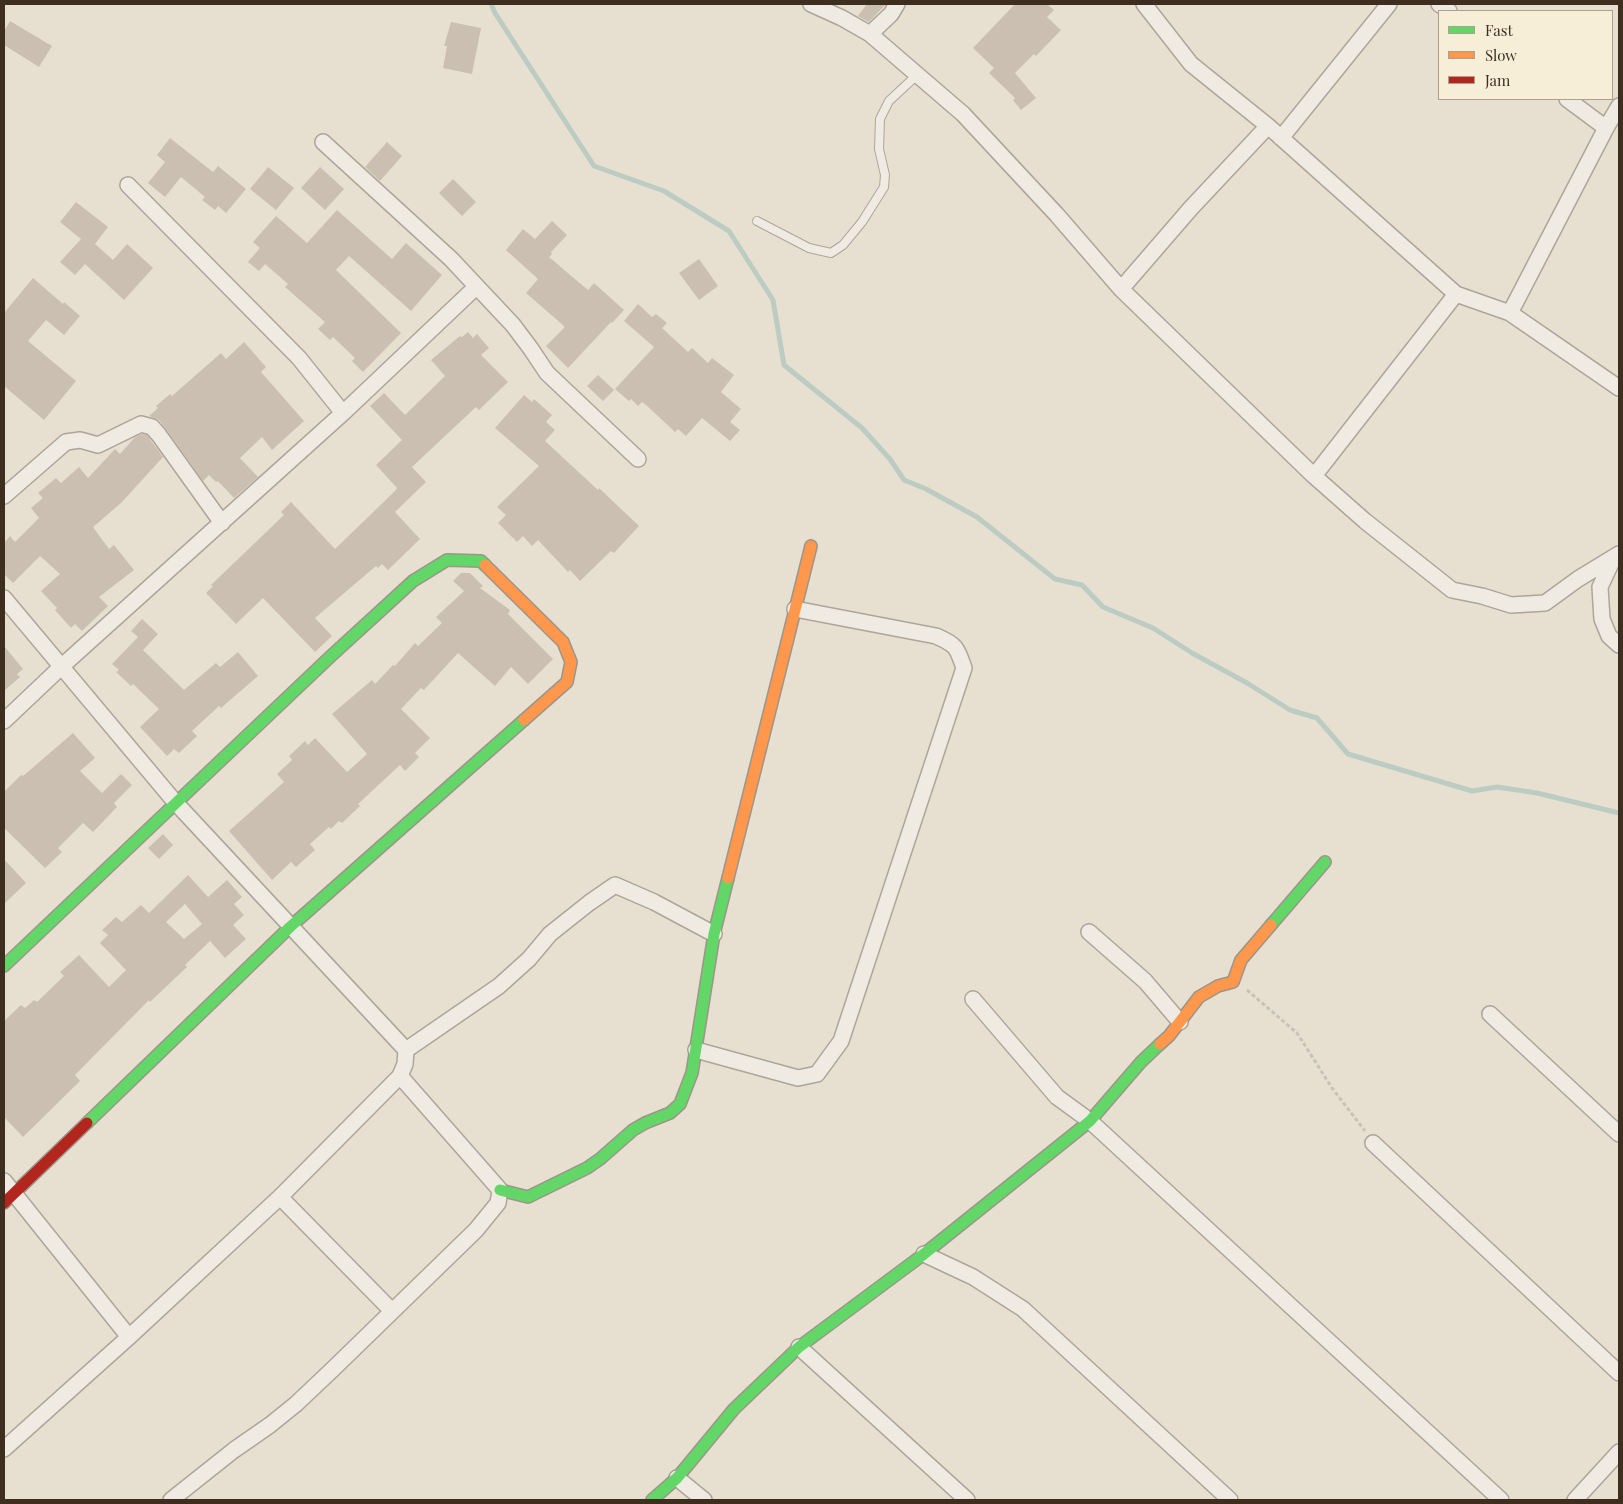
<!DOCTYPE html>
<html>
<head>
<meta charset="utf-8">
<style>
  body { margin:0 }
  #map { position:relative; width:1623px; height:1504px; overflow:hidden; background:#e7e0d1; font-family:"Playfair Display",serif }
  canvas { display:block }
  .frame { position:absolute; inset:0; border:5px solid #3d2e20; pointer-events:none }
  .legend { position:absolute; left:1438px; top:10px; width:175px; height:90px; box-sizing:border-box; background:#f7eed8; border:1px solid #ada18e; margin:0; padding:6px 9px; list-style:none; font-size:15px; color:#3d2e20 }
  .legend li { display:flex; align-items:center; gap:10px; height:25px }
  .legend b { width:25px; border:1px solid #ada18e }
</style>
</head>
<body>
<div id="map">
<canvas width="1623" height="1504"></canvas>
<div class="frame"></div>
<ul class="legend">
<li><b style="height:6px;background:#63d668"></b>Fast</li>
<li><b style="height:6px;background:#ff974d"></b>Slow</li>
<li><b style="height:6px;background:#b3261e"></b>Jam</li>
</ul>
</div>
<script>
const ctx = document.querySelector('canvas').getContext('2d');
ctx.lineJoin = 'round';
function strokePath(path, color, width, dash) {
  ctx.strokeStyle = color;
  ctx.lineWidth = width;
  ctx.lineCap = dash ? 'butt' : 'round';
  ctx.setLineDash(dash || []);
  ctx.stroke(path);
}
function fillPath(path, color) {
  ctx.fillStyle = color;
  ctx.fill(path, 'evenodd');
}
const stream = new Path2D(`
  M491,4L495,13L594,166L664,191L729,231L773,300L784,365L862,428L890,459L904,480L926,489L977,517L1055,579L1082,585L1103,607L1153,628L1192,653L1247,683L1290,710L1317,718L1348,754L1472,791L1497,787L1537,793L1619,813`);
const building = new Path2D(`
  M867,4H886L869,22L858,16Z
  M1015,4H1047L1054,10L1047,17L1061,30L1036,56L1034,54L1015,73L1036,98L1021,110L1013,100L1015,98L989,73L994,68L973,48Z
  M10,21L52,46L39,67L4,45V31Z
  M451,22L481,28L472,74L443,68L447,46H444Z
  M170,138L213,172L218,166L246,189L226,213L218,206L215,210L202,200L205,197L181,177L165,197L148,183L165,162L157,155Z
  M387,142L402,156L380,181L365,167Z
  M268,167L294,188L276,210L250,189Z
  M320,167L344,189L325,210L301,188Z
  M453,179L476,202L462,216L439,193Z
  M76,202L108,227L95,244L113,260L127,244L153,268L124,300L85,264L75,275L60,262L81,239L60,222Z
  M337,210L392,259L406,243L442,275L411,311L349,256L336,270L401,333L363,372L352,361L355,358L333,337L330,340L318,329L325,322L285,287L288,284L265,264L259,271L248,262L260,248L253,242L276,216L307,243Z
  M552,221L567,235L551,252L552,254L549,257L588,290L594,283L624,310L612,323L611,322L568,368L546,346L564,328V326L526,293L538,279L506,250L523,229L535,239Z
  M699,259L718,286L699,300L679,273Z
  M33,278L63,304L64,302L80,316L64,335L46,320L28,341L76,381L44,420L4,386V313Z
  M638,304L652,317L656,314L667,323L662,328L688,352L692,348L708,363L712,358L734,375L721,392L741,409L730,422L740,430L730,441L702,418L686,436L678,429L675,432L646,405L642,402L638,406L631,399L629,401L615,389L654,347L624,321Z
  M468,332L473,338L477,334L489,348L481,355L508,382L479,410L476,407L412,467L426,482L395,512L420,539L388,570L382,564L378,568L376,566L315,618L332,636L315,652L263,598L236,624L206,593L213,586L211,585L284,515L281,512L291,502L335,549L396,490L397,488L376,465L402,440L370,406L384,393L405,415L445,376L431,360L460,336L462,337Z
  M244,342L266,367L261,372L304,421L272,450L262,437L240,458L258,477L234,498L218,481L216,482L209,475L203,481L166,429L159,420L149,416L158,408L156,406L170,394L172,396L221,353L226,359Z
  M598,375L614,390L603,401L587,386Z
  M524,395L532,402L534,399L552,415L546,422L555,430L545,441L598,490L599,488L639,526L614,553L611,551L580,581L570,570L568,572L538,540L532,546L523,536L517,542L498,523L506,515L497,507L539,466L495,428Z
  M142,434L147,435L163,457L121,503L93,527L109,549L114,545L134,570L99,597L108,606L82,631L75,624L71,628L55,610L57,608L41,591L60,574L40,556L13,583L4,574V543L10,536L15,542L39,518L31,508L43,498L38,493L56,478L61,483L79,467L88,478L115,449L120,454L135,437Z
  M461,573H470L483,586L480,588L510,610L508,614L553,659L528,684L511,667L495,686L458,653L424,690L421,688L401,709L430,738L415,753L419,757L405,771L400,765L358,804L360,806L342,823L339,821L331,829L329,827L310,844L315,850L296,867L291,862L272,880L229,831L284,782L277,774L292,760L289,756L305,741L308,745L315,738L347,772L367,754L332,714L372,680L375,684L393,665L395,666L415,643L418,646L442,623L436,617L464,591L453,581Z
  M142,619L158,634L143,650L184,690L216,663L220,667L238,652L258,676L221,708L219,706L192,731L197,736L179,753L174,749L167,756L140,727L159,709L133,684L131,686L116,672L119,670L112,664L138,637L131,631Z
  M4,646L23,669L17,674L20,677L4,691Z
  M73,733L95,758L80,771L102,793L121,774L132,785L114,803L117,807L93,832L83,823L58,848L62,852L45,868L4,828V792L21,775L23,776Z
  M163,834L173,845L159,859L148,848Z
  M4,859L26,883L4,904Z
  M188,875L208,897L227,880L242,897L234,904L244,915L233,925L246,939L225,958L210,941L185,965L187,967L150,1002L149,1000L75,1075L80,1081L23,1137L4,1117V1021L21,1005L25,1008L34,1000L37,1002L64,976L60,972L79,955L109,987L126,970L100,943L108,935L102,930L116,917L122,922L141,905L149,913ZM185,904L202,924L184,939L166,922Z`);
const path = new Path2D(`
  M1247,990L1297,1033L1332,1088L1365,1131`);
const lane = new Path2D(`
  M757,221L809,248L831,253L843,245L862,222L884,187L885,175L879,149L880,119L889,101L917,75`);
const street = new Path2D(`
  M811,4L842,18L870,34L963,114L1057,215L1121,289L1191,208L1268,126
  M1144,4L1191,64L1268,126L1456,294L1510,313L1619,388
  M1439,4L1449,11
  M870,34L891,14L897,4
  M1567,99L1606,128
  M1281,138L1389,4
  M323,142L451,259L513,325L531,349L547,373L638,459
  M128,185L299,358L343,413
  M1121,289L1314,476L1365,521L1452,590L1482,596L1511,605L1545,603L1578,579L1619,554
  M1510,313L1606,128L1619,106
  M1314,476L1456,294
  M4,496L66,442L80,440L98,445L141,424L152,427L159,435L222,523
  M1614,557L1600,587L1602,619L1609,636L1619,645
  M4,598L175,802L406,1050
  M4,721L61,667L343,413L476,287
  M1089,932L1145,981L1180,1022
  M973,999L1057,1097L1090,1121L1501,1500
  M1490,1014L1619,1134
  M696,1050L798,1078L817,1074L841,1041L964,668C957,648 957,645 936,636L795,609
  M1373,1143L1619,1373
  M4,1181L129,1337
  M280,1197L392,1311
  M924,1254L973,1277L1023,1309L1230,1500
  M799,1347L967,1500
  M4,1449L129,1337L280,1197L400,1076L405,1064L406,1050L499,986L529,959L550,934L589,903L615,885L654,902L714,934
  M677,1478L704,1500
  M171,1500L234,1450L270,1425L296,1404L334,1368L476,1230L498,1203L500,1190L400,1076
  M1575,1500L1619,1452`);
const fast = new Path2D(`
  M1271,925L1325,862
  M4,966L331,656L413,581L447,560L481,561L485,565
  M87,1123L290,927L524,720
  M500,1190L528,1197L587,1168L600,1159L633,1130L645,1123L670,1113L680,1104L692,1073L714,934L728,878
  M652,1500L677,1478L734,1409L799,1347L924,1254L1090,1121L1141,1062L1160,1044`);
const slow = new Path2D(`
  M485,565L563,642L571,662L567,682L524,720
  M728,878L811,546
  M1160,1044L1169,1036L1199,997L1218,986L1233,982L1241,960L1271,925`);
const jam = new Path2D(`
  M4,1203L87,1123`);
strokePath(stream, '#bcccc2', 5);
fillPath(building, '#cbbfb2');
strokePath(lane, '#ada599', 10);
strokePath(street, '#ada599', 18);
strokePath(fast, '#9c958a', 14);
strokePath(slow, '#9c958a', 14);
strokePath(jam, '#9c958a', 14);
strokePath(path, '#c8c2b9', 3, [4, 2.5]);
strokePath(lane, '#efebe3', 8);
strokePath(street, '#efebe3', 15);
strokePath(fast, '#63d668', 11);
strokePath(slow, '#ff974d', 11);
strokePath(jam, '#b3261e', 11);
</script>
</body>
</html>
